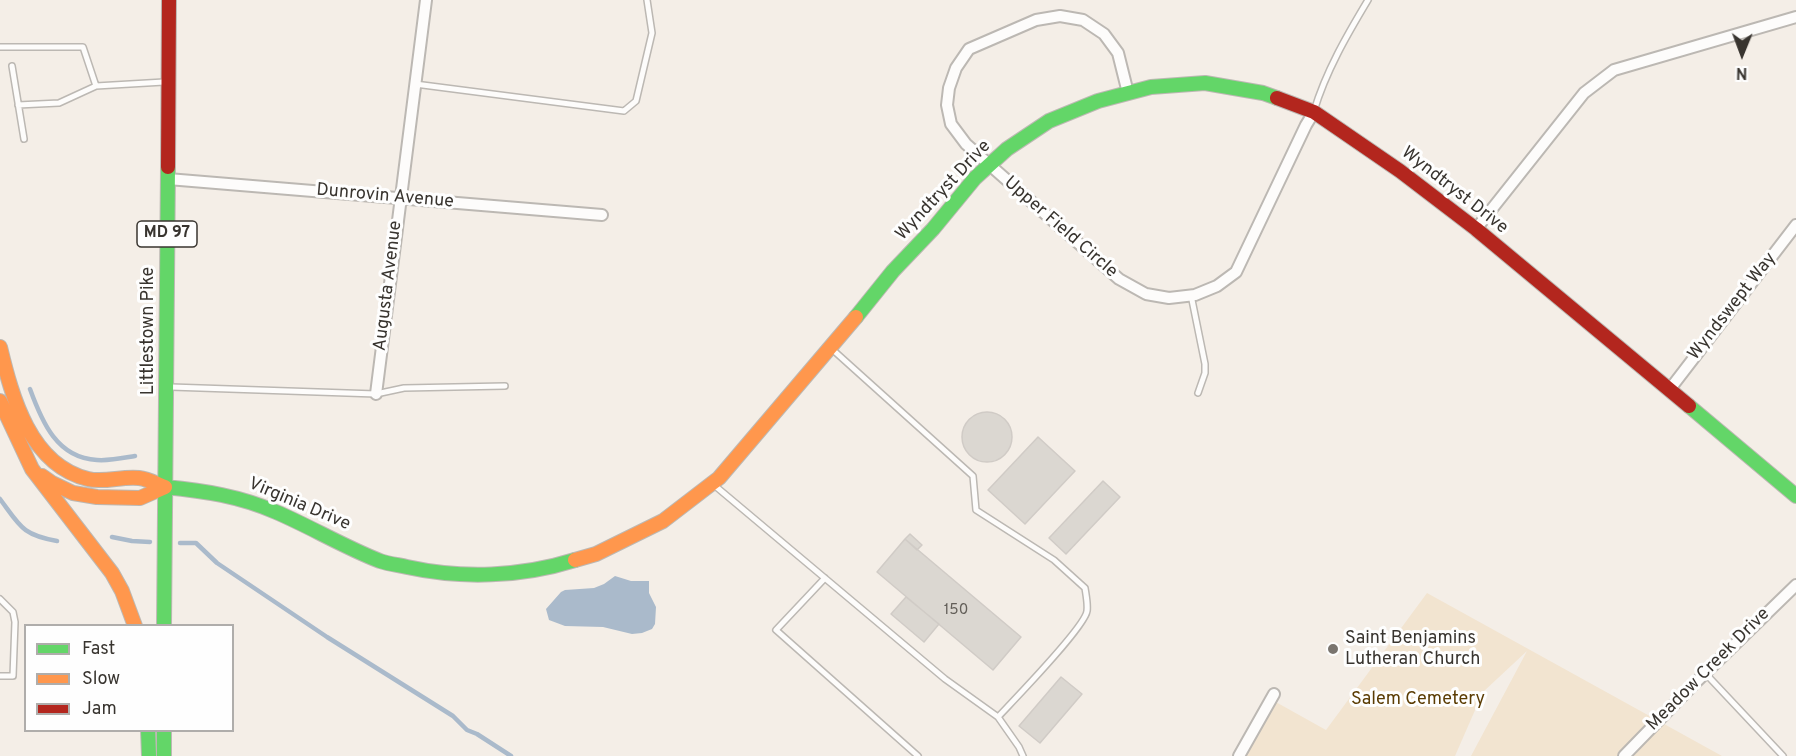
<!DOCTYPE html>
<html>
<head>
<meta charset="utf-8">
<style>
  body { margin:0 }
  #map { position:relative; width:1796px; height:756px; overflow:hidden; background:#f4eee7; font-family:Overpass,sans-serif }
  canvas { display:block }
  .legend { position:absolute; left:24px; top:624px; width:210px; height:108px; box-sizing:border-box; background:#fefefe; border:2px solid #afadab; margin:0; padding:8px 10px; list-style:none; font-size:18px; color:#38342f }
  .legend li { display:flex; align-items:center; gap:12px; height:30px }
  .legend b { width:30px; border:2px solid #afadab }
  .north { position:absolute; left:1712px; top:24px; width:60px; height:60px; -webkit-text-stroke:4px #fefefe; paint-order:stroke; rotate:181deg; font-size:16px; font-weight:700; line-height:24px; text-align:center; color:#38342f }
  .north::after { content:''; display:block; margin:auto; width:21px; height:27px; background:#38342f; clip-path:polygon(50% 0,100% 100%,50% 72%,0 100%) }
</style>
</head>
<body>
<div id="map">
<canvas width="1796" height="756"></canvas>
<ul class="legend">
<li><b style="height:8px;background:#63d668"></b>Fast</li>
<li><b style="height:8px;background:#ff974d"></b>Slow</li>
<li><b style="height:8px;background:#b3261e"></b>Jam</li>
</ul>
<div class="north">N</div>
</div>
<script>
const ctx = document.querySelector('canvas').getContext('2d');
ctx.lineJoin = 'round';
function fillPath(path, color) {
  ctx.fillStyle = color;
  ctx.fill(path, 'evenodd');
}
function strokePath(path, color, width, dash) {
  ctx.strokeStyle = color;
  ctx.lineWidth = width;
  ctx.lineCap = dash ? 'butt' : 'round';
  ctx.setLineDash(dash || []);
  ctx.stroke(path);
}
function drawText(font, color, halo, rows, align = 'center') {
  ctx.font = font + ' Overpass,sans-serif';
  ctx.lineWidth = 6;
  ctx.setLineDash([]);
  ctx.textBaseline = 'middle';
  ctx.strokeStyle = halo;
  ctx.fillStyle = color;
  for (const [text, x, y, turn = 0] of rows) {
    ctx.save();
    ctx.translate(x, y);
    ctx.rotate((+turn || 0) * Math.PI / 180);
    ctx.textAlign = isNaN(turn) ? turn : align;
    if (halo) ctx.strokeText(text, 0, 0);
    ctx.fillText(text, 0, 0);
    ctx.restore();
  }
}
const green = new Path2D(`
  M1427,593L1722,756H1471L1527,651L1483,692L1455,756H1244L1274,701L1326,730Z`);
const water = new Path2D(`
  M615,576L631,581H649V593L656,607L655,624L652,629L642,633L632,634L603,627L565,626L549,620L546,609L561,592L565,590L594,588L604,584Z`);
const stream = new Path2D(`
  M30,389C42,422 57,458 97,460C110,461 123,458 135,456
  M0,499C20,526 22,535 57,541
  M112,537L132,541L150,542
  M180,543H196L217,563L327,637L453,716L467,730L477,734L511,756`);
const building = new Path2D(`
  M962 437a25 25 0 1 1 50 0a25 25 0 1 1-50 0Z
  M1038,437L1075,471L1025,524L988,490Z
  M1103,481L1120,497L1066,554L1049,538Z
  M910,534L922,545L917,550L905,539Z
  M905,539L1021,637L993,670L877,572Z
  M906,597L939,624L924,642L891,614Z
  M1061,677L1082,694L1040,743L1019,726Z`);
const lane = new Path2D(`
  M0,47H83L96,86L164,82
  M12,66L24,139
  M415,84L624,111L636,101L652,33L647,0
  M18,105L59,103L96,86
  M1314,111C1326,71 1347,35 1368,0
  M1191,295L1205,364V373L1198,393
  M171,387L376,394L404,388L505,386
  M714,485L945,679L998,717C1013,701 1085,627 1087,611C1088,604 1086,595 1085,588L1054,560L976,510L973,476L833,350
  M825,578L776,630L918,756
  M0,599L13,612L15,622L13,676H0
  M1705,673L1783,756
  M998,717L1019,747L1023,756`);
const street = new Path2D(`
  M1128,93L1118,53L1104,34L1083,20L1060,16L1036,20L969,49L956,68L949,88L947,105L951,124L966,144L1119,279L1146,294L1169,298L1195,295L1217,286L1236,272L1306,125L1314,112
  M168,179L602,215
  M1476,229L1584,93L1614,70L1796,17
  M1670,389L1796,225
  M376,394L426,0
  M1239,756L1274,694
  M1624,756L1691,687L1796,585`);
const fast = new Path2D(`
  M856,317L893,271L933,229L975,178L1007,149L1049,121L1098,101L1151,87L1205,83L1263,93L1277,98
  M1689,406L1796,496
  M165,487C205,491 239,496 276,512C311,527 344,547 380,561C389,564 398,565 407,567C462,579 521,577 575,560
  M164,626L168,167
  M148,730L149,756
  M164,730V756`);
const slow = new Path2D(`
  M0,347C12,397 30,465 88,479C104,483 122,476 139,478C148,479 157,484 165,487
  M0,401L32,469L112,573L122,591L135,626
  M42,476L52,483L73,493L97,497L140,498L165,487
  M575,560L596,554L663,521L719,478L856,317`);
const jam = new Path2D(`
  M1277,98L1314,112L1400,171L1476,229L1689,406
  M168,167L169,0`);
const markers = [
  [1333,649,6,"#7a756f"]
];
const numberNames = [
  ["150",956,611]
];
const shields = [
  [167,234,60]
];
const shieldNames = [
  ["MD 97",167,234]
];
const streetNames = [
  ["Wyndtryst Drive",944,191,-47],
  ["Wyndtryst Drive",1454,191,38],
  ["Dunrovin Avenue",385,197,5],
  ["Upper Field Circle",1060,228,41],
  ["Augusta Avenue",389,286,-83],
  ["Wyndswept Way",1733,307,-52],
  ["Littlestown Pike",149,331,-90],
  ["Virginia Drive",299,505,23],
  ["Meadow Creek Drive",1709,670,-45]
];
const poiNames = [
  ["Saint Benjamins",1345,639],
  ["Lutheran Church",1345,660]
];
const parkNames = [
  ["Salem Cemetery",1418,700]
];
fillPath(green, '#f2e4d0');
fillPath(water, '#aabacb');
strokePath(stream, '#aabacb', 4.5);
fillPath(building, '#dbd7d1');
strokePath(building, '#d0cbc6', 1.5);
strokePath(lane, '#bcb8b3', 8);
strokePath(street, '#bcb8b3', 14);
strokePath(fast, '#bcb8b3', 16);
strokePath(slow, '#bcb8b3', 16);
strokePath(jam, '#bcb8b3', 16);
strokePath(lane, '#fdfcfb', 5);
strokePath(street, '#fdfcfb', 10);
strokePath(fast, '#63d668', 14);
strokePath(slow, '#ff974d', 14);
strokePath(jam, '#b3261e', 14);
for (const [x, y, r, color] of markers) {
  const dot = new Path2D();
  dot.arc(x, y, r, 0, 2 * Math.PI);
  ctx.fillStyle = color;
  ctx.fill(dot);
  strokePath(dot, '#fefefe', 2);
}
drawText('15px', '#625e58', null, numberNames);
for (const [x, y, w] of shields) {
  const box = new Path2D();
  box.roundRect(x - w / 2, y - 13, w, 26, 4.5);
  ctx.fillStyle = '#fefefe';
  ctx.fill(box);
  strokePath(box, '#38342f', 1.5);
}
drawText('bold 16px', '#38342f', null, shieldNames);
drawText('18px', '#38342f', '#fefefe', streetNames);
drawText('18px', '#38342f', '#fefefe', poiNames, 'left');
drawText('18px', '#5b3c03', '#fefefe', parkNames);
</script>
</body>
</html>
